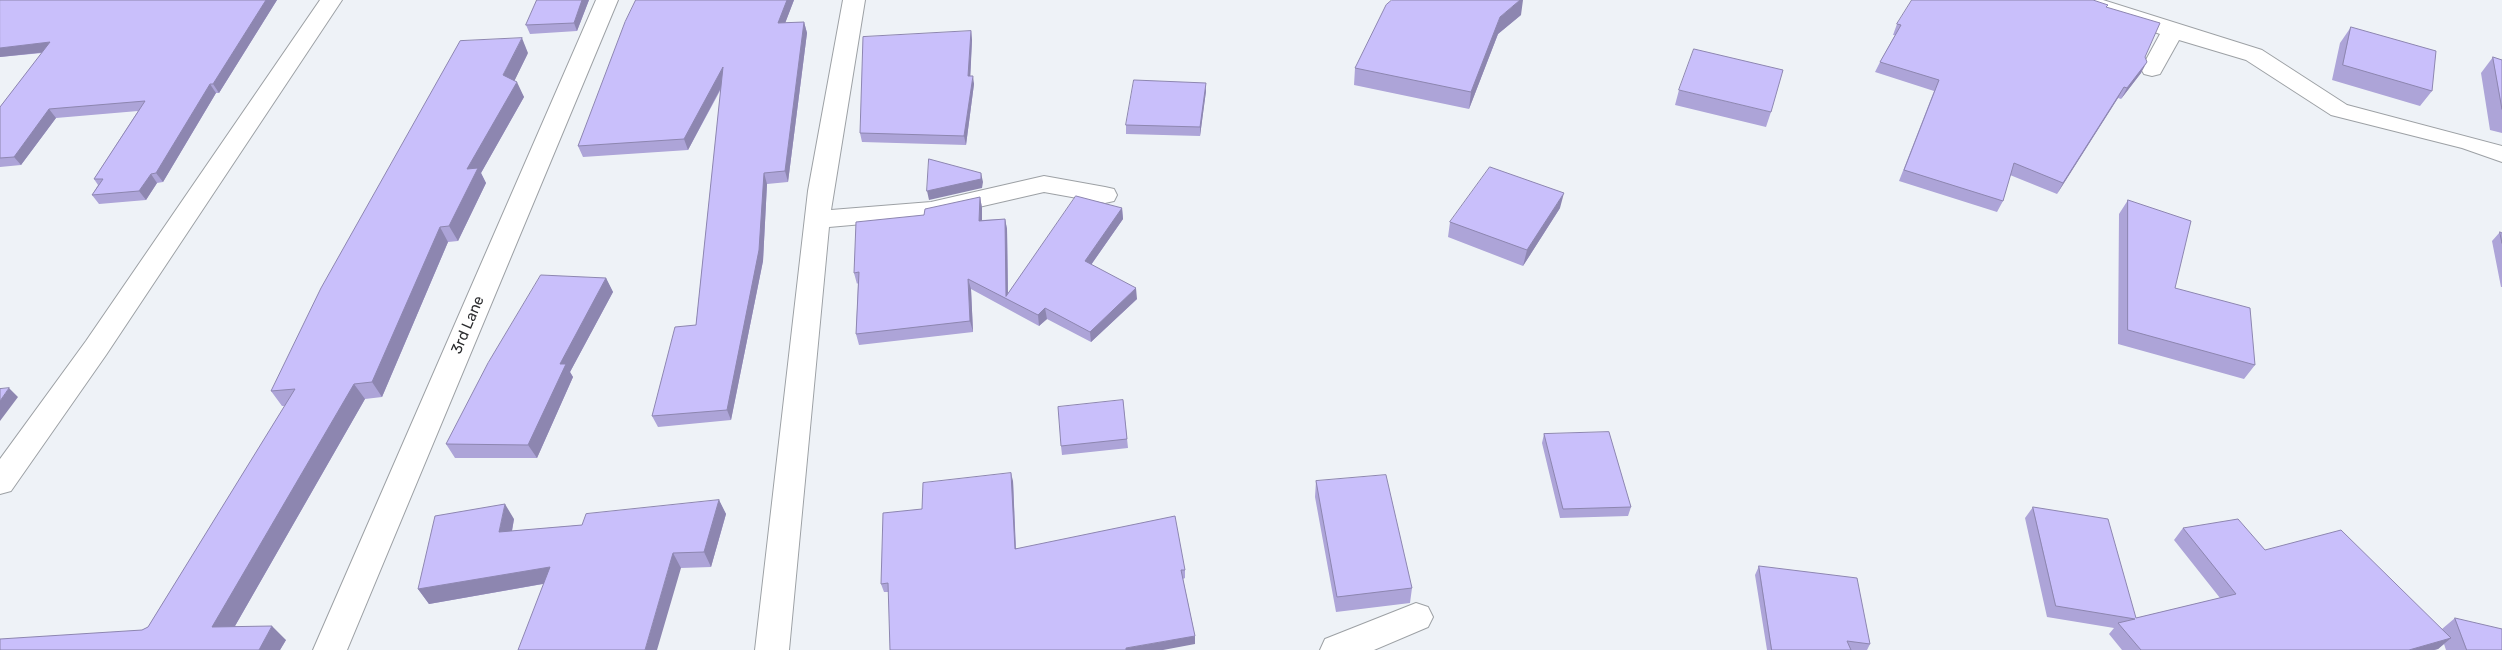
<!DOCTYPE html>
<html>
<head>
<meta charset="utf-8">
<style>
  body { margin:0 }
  canvas { display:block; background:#eef2f7 }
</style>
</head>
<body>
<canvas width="2502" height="650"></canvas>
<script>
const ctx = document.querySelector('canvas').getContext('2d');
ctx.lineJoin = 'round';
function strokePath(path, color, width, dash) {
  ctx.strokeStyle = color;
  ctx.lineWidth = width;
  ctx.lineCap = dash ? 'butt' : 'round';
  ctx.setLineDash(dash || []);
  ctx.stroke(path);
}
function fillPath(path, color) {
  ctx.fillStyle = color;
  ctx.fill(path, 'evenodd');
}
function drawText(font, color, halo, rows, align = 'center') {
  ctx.font = font + ' Rubik,sans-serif';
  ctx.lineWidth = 4;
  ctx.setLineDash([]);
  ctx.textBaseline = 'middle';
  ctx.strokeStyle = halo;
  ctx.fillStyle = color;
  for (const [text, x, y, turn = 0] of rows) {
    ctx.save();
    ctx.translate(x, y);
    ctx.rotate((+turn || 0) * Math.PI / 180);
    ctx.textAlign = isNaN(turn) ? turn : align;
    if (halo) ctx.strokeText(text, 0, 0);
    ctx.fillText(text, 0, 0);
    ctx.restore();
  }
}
const minor = new Path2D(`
  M320,0H342L106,355L11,491L0,494V459L86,341Z
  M596,0H618L347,650H313Z
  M843,0H865L831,210L931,202L1044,176L1105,187L1114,189L1117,195L1114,201L1105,203L1044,192L931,218L829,227L789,650H755L808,191Z
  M2071,0H2103L2262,50L2347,105L2502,146V162L2462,148L2331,115L2246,60L2179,40L2160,74L2152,76L2144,74L2141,69L2160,34L2075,4Z
  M1416,603L1428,607L1433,617L1428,627L1374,650H1320L1325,639Z`);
const wall = new Path2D(`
  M0,0H277L219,93H216L163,182L157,183L146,200L99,204L92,195L98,185L94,179L138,111L56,118L21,165L0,167V107L42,53L0,57Z
  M537,0H589L577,31L530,34L526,25Z
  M636,0H794L785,23L804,22L807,33L788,182L767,184L763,261L731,420L658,427L652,416L696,325L721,89L688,150L583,157L578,146Z
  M2106,8L2145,57L2141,73L2121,99L2118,98L2057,194L2010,175L2003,201L1997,212L1899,181L1934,91L1875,72L1880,62L1895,35H1893L1897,24Z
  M1521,15L1498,34L1469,109L1354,85L1355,68Z
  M2351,27L2432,91L2420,106L2332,80L2340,43Z
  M971,31L972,40L970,76L974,84L966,145L862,142L860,133Z
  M528,53L514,81L524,97L481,173L486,183L458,241L448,242L382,397L365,399L235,626L286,640L280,650H0L142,630L148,627L285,406H282L271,391Z
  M2493,57L2502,60V133L2490,130L2481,73Z
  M1679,90L1771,112L1766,127L1675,105Z
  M1206,91L1200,136L1126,134V125Z
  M980,197L982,208V220L1005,219L1007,229L1008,293L1122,208L1123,219L1091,265L1137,299L1091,342L1047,319L1039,326L971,289L973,332L859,345L856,334L858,283L857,284L854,273L924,215Z
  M2128,200L2175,288L2255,365L2244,379L2118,344L2119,214Z
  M1560,208L1523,266L1448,237L1450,222Z
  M2500,232L2502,233V287H2501L2492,241Z
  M606,278L613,292L570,372L573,377L537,458H455L446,444Z
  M1123,400L1128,448L1062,455L1061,446Z
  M1544,434L1631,507L1628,516L1560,518L1542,443Z
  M1013,481L1016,548L1185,570V578L1183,579L1195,636V644L889,592H884L881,584L922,509Z
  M1316,481L1412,588L1410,603L1336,612L1315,497Z
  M719,500L726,514L711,567L681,568L543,584L429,604L418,589L514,519L512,531L582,525Z
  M2033,507L2136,618L2220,598L2174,540L2183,528L2265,550L2442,629L2455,618L2502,650H2446L2444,644L2438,649L2434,650H2122L2109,634L2114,628L2047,617L2025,518Z
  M1759,566L1870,644L1867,650H1767L1755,575Z`);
const shadedWall = new Path2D(`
  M266,0H277L219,93L213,84Z
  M582,0H589L577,31L574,23Z
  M787,0H794L781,34L778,23Z
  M1520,0H1523L1521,15L1498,34L1469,109L1471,92L1500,17Z
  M804,22L807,33L788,182L785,171Z
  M971,31L972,40L970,84L968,76Z
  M522,38L528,53L510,90L503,75Z
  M50,42L56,51L0,57V48Z
  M2147,62L2141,73L2121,99L2127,88Z
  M723,67L726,78L688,150L684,139Z
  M973,76L974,84L966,145L964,136Z
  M517,82L524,97L481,173L486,183L458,241L449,226L467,169Z
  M1206,83V91L1200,136V127Z
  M210,84L216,93L163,182L156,173Z
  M2124,87L2118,98L2057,194L2063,183Z
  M49,109L56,118L21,165L14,157Z
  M764,173L767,184L763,261L731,420L727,410Z
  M981,173L983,182L982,188L929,200L927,191Z
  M151,174L157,183L146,200L139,191Z
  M1564,193L1560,208L1523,266L1527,250Z
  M980,197L982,208V231L979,221Z
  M1122,208L1123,219L1086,272L1085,261Z
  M1005,219L1007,229L1008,299L1006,296Z
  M440,227L448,242L382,397L372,382Z
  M606,278L613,292L570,372L573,377L537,458L528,445L560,364Z
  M968,279L971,289L973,332L970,321Z
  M1136,288L1137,299L1091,342L1090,332Z
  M1045,308L1047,319L1039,326L1038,315Z
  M354,384L365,399L227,640L212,627Z
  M9,388L18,397L0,421V401Z
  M1011,473L1013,481L1016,557L1015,549Z
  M719,500L726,514L711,567L704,552Z
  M505,504L514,519L509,547L499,532Z
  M673,553L681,568L657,650H645Z
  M550,567L559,581L429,604L418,589Z
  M272,626L286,640L280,650H259Z
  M1195,636V644L1163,650H1126V648Z
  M2451,638L2438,649L2434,650H2409Z`);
const building = new Path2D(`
  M0,0H266L213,84H210L156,173L151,174L139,191L92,195L103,179H94L145,101L49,109L14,157L0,158V107L50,42L0,48Z
  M537,0H582L574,23L526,25Z
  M636,0H787L778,23L804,22L785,171L764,173L759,250L727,410L652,416L675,327L696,325L723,67L684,139L578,146L625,22Z
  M1392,0H1520L1500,17L1471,92L1355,68L1386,5Z
  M1912,0H2093L2108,5L2106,7L2160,23L2145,57L2147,62L2127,88L2124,87L2063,183L2014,163L2003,201L1904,170L1939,80L1880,62L1901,25L1897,24Z
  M2351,27L2436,51L2432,91L2343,65Z
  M971,31L968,76H973L964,136L860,133L863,37Z
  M522,38L503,75L517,82L467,169L478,168L449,226L440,227L372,382L354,384L212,627L272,626L259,650H0V639L142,630L148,627L295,389L271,391L321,288L460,41Z
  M1694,49L1783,70L1771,112L1679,90Z
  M2493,57L2502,60V109Z
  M1134,80L1206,83L1200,127L1126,125Z
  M929,159L981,173V179L927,191Z
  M1490,167L1564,193L1527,250L1450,222Z
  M1076,196L1122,208L1085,261L1136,288L1090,332L1045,308L1038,315L968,279L970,321L856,334L859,272L854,273L856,222L924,215L925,209L980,197L979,221L1005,219L1006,296Z
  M2128,200L2191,221L2175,288L2250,308L2255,365L2128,330Z
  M2500,232L2502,233V243Z
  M541,275L606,278L560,364H566L528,445L446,444L488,363Z
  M9,388L0,401V389Z
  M1123,400L1127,439L1061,446L1058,407Z
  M1609,432L1631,507L1563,509L1544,434Z
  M1011,473L1015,549L1175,516L1185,570H1181L1195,636L1126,648V650H890L888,583L881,584L883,513L922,509L923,483Z
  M1386,475L1412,588L1337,597L1316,481Z
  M719,500L704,552L673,553L645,650H518L550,567L418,589L435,516L505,504L499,532L582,525L586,514Z
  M2033,507L2108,519L2136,618L2236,594L2183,528L2238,519L2265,550L2341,530L2451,638L2409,650H2141L2118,623L2135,619L2056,606Z
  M1759,566L1857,578L1870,644L1847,641L1851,650H1772Z
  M2455,618L2502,629V650H2467Z`);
const streetNames = [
  ["3rd Lane",468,325,-67]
];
strokePath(minor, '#9da1a5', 2);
fillPath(minor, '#fff');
fillPath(wall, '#ada4d8');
fillPath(shadedWall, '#8d86b0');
fillPath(building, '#c9bffb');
strokePath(building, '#8d86b0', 1);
drawText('15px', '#2c2d2f', '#fff', streetNames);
</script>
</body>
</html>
